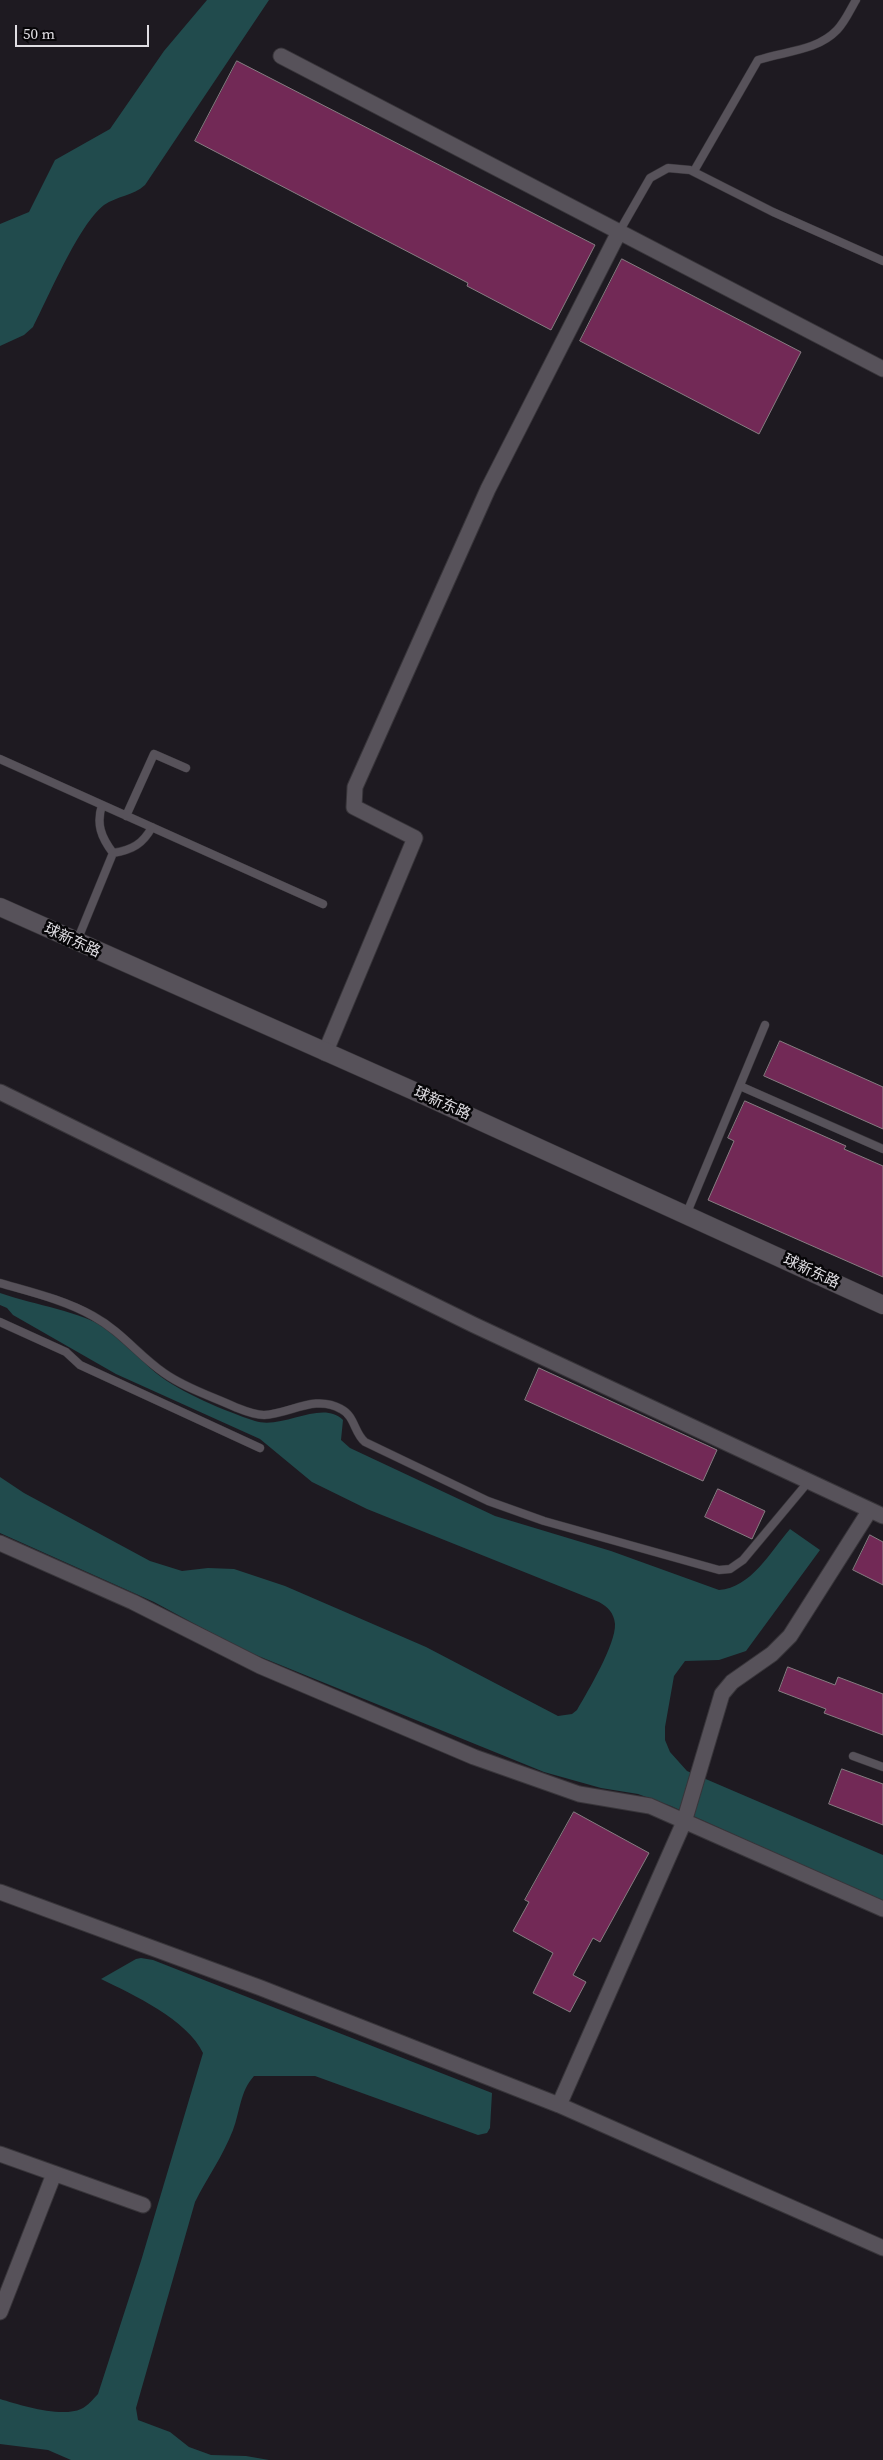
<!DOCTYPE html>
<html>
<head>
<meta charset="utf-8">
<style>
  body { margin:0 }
  #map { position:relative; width:883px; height:2460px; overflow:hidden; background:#1e1a21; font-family:"Source Serif 4",serif }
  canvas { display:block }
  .scale { position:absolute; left:15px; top:25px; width:134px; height:22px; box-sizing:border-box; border:2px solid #e0dee3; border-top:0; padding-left:6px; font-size:15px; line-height:18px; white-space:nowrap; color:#e0dee3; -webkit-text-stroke:4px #070608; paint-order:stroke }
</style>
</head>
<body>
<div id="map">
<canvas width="883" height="2460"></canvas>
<div class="scale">50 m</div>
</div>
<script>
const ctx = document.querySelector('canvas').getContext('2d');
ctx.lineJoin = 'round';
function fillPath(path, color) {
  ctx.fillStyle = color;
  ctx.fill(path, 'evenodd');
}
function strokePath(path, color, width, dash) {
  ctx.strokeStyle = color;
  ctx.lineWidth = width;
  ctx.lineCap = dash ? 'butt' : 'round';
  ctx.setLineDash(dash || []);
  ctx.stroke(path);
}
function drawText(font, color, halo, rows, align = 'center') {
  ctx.font = font + ' "Source Serif 4","Noto Sans SC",serif';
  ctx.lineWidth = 5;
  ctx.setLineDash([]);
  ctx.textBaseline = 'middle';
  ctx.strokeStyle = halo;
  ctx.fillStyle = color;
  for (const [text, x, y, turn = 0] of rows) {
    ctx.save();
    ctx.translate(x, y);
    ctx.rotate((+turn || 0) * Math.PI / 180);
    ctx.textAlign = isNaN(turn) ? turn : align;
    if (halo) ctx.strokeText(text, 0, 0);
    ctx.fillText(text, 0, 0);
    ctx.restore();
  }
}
const water = new Path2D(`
  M207,0H269L145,185C133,196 117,196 104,205C79,224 49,296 33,327L24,335L0,346V224L29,212L55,160L110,129L164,51Z
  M0,1293C37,1306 78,1310 112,1331C129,1342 140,1360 156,1373C181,1393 225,1411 255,1421C283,1430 322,1399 343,1420L341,1440L350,1448L495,1516L611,1551L719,1590C751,1588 770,1552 790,1529L820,1550L746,1651L719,1660L685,1661L674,1676L665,1727V1740L670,1752L687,1771L883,1855V1902L671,1806L638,1794L601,1788L544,1772L241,1649L154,1602L0,1533V1477L24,1493L150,1561L182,1571L208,1568L234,1569L285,1586L426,1647L558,1716L572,1714L577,1710C588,1691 616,1644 615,1624C614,1613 608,1607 599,1602L367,1509L312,1482L260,1439L116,1374L13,1315L7,1308L0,1305Z
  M141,1958L153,1960L492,2093L490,2128L487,2133L478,2135L315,2076H254C240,2091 240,2112 233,2130C223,2156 207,2178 195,2202L136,2408L138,2420L170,2432L189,2447L211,2455L246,2456L269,2460H71L48,2450L0,2444V2399C20,2405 61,2418 81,2409C88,2406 93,2399 98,2394L141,2261L203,2053C188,2020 132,1994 101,1979L136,1959Z`);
const building = new Path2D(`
  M237,61L595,245L551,330L467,286L468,283L195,141Z
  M622,259L801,352L759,434L580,341Z
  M780,1041L883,1087V1129L764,1076Z
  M745,1101L846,1146L844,1149L883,1166V1277L708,1200L734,1141L728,1138Z
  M539,1368L717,1450L703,1481L525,1400Z
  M718,1489L765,1511L752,1539L705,1517Z
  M870,1535L883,1542V1585L853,1570Z
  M788,1667L835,1685L838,1677L883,1694V1735L824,1713L826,1709L779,1691Z
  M842,1769L883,1784V1825L829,1804Z
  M574,1812L649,1853L600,1942L593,1938L573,1975L586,1982L570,2012L533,1993L553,1953L513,1931L529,1902L525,1900Z`);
const service = new Path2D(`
  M694,171L758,60C785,51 817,51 837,30C845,22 850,10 856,0
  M619,232L650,178L668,168L690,170L773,212L883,261
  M0,759L323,904
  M102,805C96,824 101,837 113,853
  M126,816L154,754L186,768
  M113,853C132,850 143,844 152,827
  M77,941L113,853
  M740,1086L883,1149
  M686,1215L765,1025
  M0,1283C31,1292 65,1300 93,1316C122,1332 138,1355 164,1373C185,1388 211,1396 235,1407C245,1411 254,1415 264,1415C290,1414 315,1394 341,1409C355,1416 354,1433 365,1442L488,1501L544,1521L719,1570L730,1569L743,1560L809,1481
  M0,1322L66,1352L80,1365L260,1448
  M853,1756L883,1767`);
const minor = new Path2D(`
  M281,56L883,369
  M325,1053L415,838L354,807L355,787L488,489L619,232
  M0,1092L474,1325L883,1516
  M0,1543L133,1602L260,1666L474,1757L579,1794L650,1806L883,1909
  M0,1892L261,1988L559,2105L883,2248
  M559,2105L684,1822L722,1694L732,1682L772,1654L790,1636L870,1510
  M0,2154L143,2205
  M0,2312L54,2174`);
const tertiary = new Path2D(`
  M0,907L423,1095L883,1305`);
const streetNames = [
  ["球新东路",72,941,25],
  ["球新东路",442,1104,24],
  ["球新东路",811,1272,25]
];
fillPath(water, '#214b4d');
fillPath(building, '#722956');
strokePath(building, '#877d82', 1);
strokePath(service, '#38353a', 9);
strokePath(minor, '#38353a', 17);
strokePath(tertiary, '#38353a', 19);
strokePath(service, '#57525a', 8);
strokePath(minor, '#57525a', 15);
strokePath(tertiary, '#57525a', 18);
drawText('15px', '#e0dee3', '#070608', streetNames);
</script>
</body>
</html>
